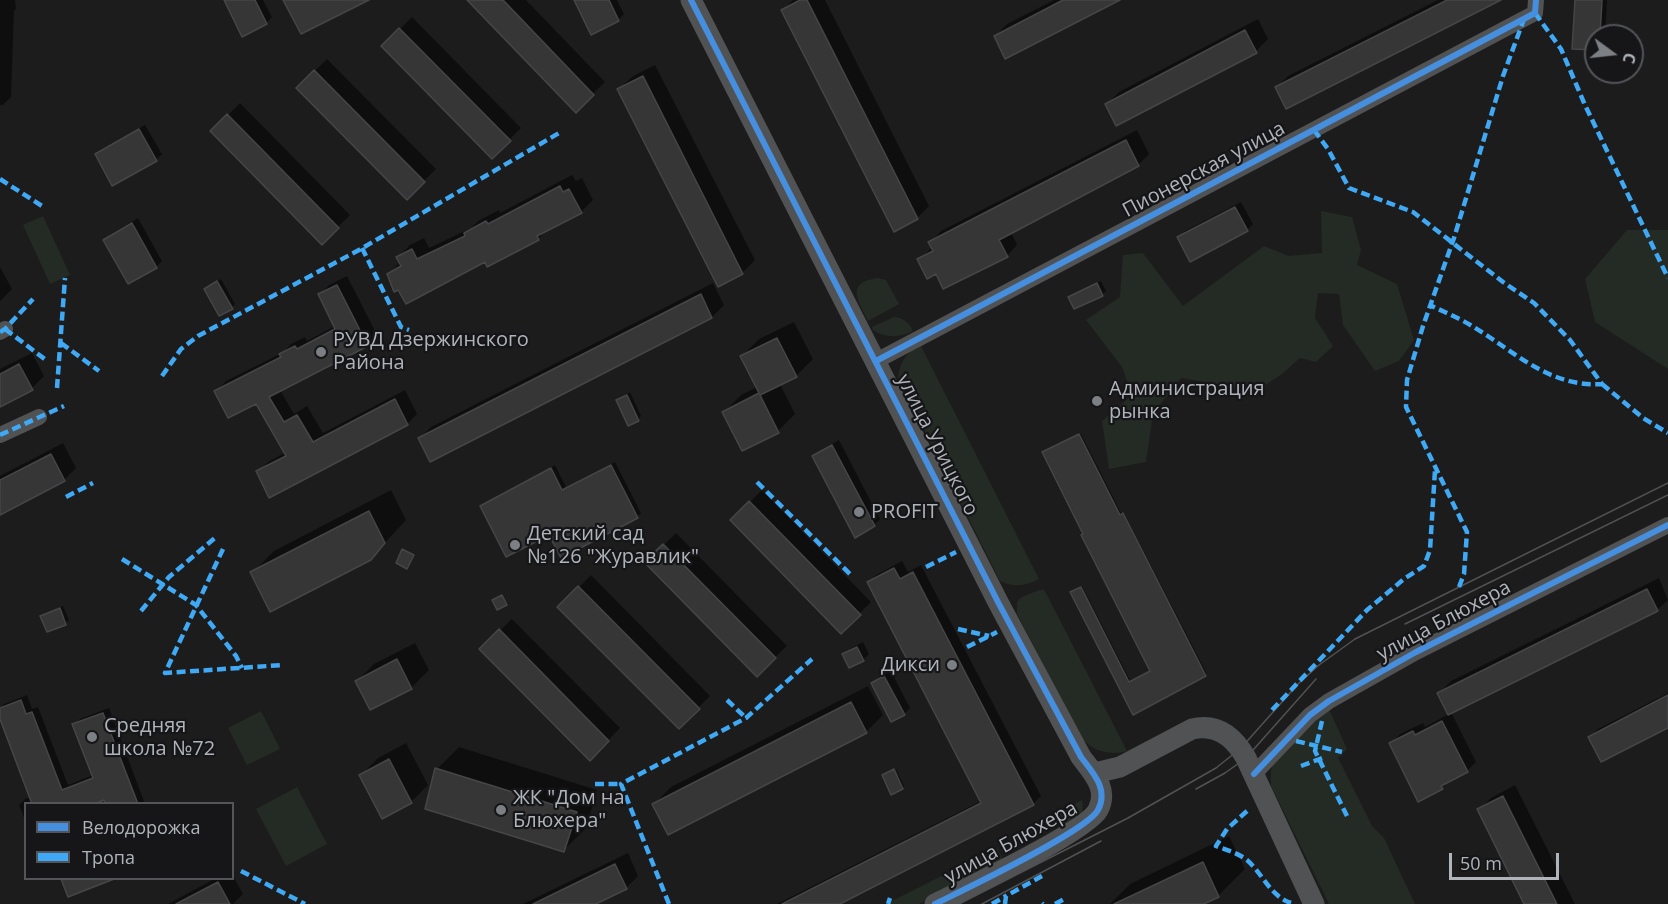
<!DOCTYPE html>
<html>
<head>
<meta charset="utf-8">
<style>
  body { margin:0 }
  #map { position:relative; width:1668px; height:904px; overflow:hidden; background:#1c1c1c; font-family:"Open Sans",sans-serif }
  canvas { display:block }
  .legend { position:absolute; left:24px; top:802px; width:210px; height:78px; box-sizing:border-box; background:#161618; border:2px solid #535559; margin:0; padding:8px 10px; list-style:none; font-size:18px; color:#afb4bb }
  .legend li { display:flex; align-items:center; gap:12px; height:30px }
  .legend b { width:30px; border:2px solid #535559 }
  .north { position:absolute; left:1584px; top:24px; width:60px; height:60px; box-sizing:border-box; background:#161618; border:2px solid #535559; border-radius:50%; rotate:105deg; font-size:16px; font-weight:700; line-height:24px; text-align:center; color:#afb4bb }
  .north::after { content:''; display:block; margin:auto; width:21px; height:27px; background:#7c7f83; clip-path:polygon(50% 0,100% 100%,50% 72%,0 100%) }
  .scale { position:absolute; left:1449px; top:853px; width:110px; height:27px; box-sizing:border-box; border:3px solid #afb4bb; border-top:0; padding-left:8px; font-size:18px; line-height:21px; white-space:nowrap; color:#afb4bb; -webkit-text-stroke:4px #161618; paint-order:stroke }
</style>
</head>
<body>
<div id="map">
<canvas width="1668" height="904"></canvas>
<ul class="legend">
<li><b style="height:8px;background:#468fdf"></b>Велодорожка</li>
<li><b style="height:8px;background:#3fa9f5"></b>Тропа</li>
</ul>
<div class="north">С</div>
<div class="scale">50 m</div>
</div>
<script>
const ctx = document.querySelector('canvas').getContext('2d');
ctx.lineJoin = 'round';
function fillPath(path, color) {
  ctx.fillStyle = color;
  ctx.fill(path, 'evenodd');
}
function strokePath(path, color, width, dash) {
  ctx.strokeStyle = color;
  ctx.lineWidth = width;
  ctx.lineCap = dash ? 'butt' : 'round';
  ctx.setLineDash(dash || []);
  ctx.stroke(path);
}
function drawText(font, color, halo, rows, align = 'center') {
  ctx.font = font + ' "Open Sans",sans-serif';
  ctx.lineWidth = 4.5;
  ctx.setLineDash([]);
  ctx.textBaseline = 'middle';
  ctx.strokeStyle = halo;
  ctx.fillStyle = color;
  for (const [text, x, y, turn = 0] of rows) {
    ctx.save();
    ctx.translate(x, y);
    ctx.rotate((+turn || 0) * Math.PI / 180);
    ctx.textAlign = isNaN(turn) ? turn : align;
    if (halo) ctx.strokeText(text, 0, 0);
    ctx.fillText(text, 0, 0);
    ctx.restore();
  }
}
const green = new Path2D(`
  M1321,211L1352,217L1361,250L1357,265L1397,284L1414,340L1399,361L1375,371L1343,325L1339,294L1318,293L1315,318L1333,346L1316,362L1300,358L1282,374L1256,391L1181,378L1153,414L1146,462L1109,469L1102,421L1132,395L1122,367L1086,320L1120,297L1123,255L1143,253L1183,306L1264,246L1289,256L1322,253Z
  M43,216L70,275L50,284L23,225Z
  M1627,230H1668V369L1595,322L1585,279Z
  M878,278L886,280L899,304L868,321C858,301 845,282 878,278Z
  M894,317C903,318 909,322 913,331C901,338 884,338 873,330L872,327Z
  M920,344L1039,579C1025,586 1014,588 1000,581L898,378C901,360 905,355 920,344Z
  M1039,590H1044L1047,595L1127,751C1108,756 1092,751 1080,736L1017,614V602L1022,597Z
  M1329,709L1347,749L1338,758L1372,826L1384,838L1415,904H1329L1271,786C1271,780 1270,772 1272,767C1283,744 1309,724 1329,709Z
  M261,711L280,749L247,765L228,728Z
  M297,787L327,844L286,866L256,809Z
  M1082,800C1086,815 1076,820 1065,829L1057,813Z
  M997,848L1003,860L919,904H886Z`);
const shadow = new Path2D(`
  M0,0H15L16,9L14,11L11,97L3,105H0Z
  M226,0H263L272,17L266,23Z
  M472,0H526L605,82L576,110Z
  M576,0H617L624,14L618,20Z
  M793,0H825L929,206L917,218L783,10Z
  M1054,0H1116L995,36L1007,24Z
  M1438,0H1495L1276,88L1288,76Z
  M1577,0H1607L1605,36H1596V48Z
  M412,17L521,128L492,157L383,46Z
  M1258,19L1268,39L1256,51L1117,124L1107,104L1119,92Z
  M327,59L436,169L407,198L298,88Z
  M655,65L755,260L743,272L719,285L620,88L633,76Z
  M240,103L350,215L322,243L212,131Z
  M145,125L162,154L156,160L96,155L102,149Z
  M1137,130L1149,154L1138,165L1011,232L1017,245L1007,256L937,272L919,259L933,247L930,242L941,231Z
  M572,175L576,181L582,178L593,200L581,212L549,228L538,239L486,260L389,274L400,262L398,257L410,245L424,238L429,248L471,228L478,221L499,210L500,213Z
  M1241,202L1253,224L1247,230L1179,237L1185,231Z
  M138,218L162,261L157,266L129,282L105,240L111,234Z
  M0,267L12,289L0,301Z
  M347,276L377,335L367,345L280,390L294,414L307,406L323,433L405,390L417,414L407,424L258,472L268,462L286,452L256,402L216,391L226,381L282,353L291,344L305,337L307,341L335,326L319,295L329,285Z
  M221,279L235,304L232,307L205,289Z
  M1101,281L1106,291L1102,295L1070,297L1074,294Z
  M713,283L724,305L712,317L430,460L419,439L431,427Z
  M794,322L813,359L796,376L780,384L795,414L778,431L724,412L741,395L757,387L742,356L759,339Z
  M32,353L44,376L32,388L0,405V369Z
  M630,392L641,416L638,420L618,400Z
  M1081,434L1122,515L1124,513L1207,674L1133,713L1073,591L1082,586L1131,682L1152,670L1045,451Z
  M839,440L880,519L874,525L814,456L820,451Z
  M63,443L76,468L64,480L0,513V476Z
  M615,462L641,513L637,517L482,506L555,465L566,487Z
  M391,490L406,520L370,559L252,573L274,551Z
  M762,490L871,602L841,632L732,520Z
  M676,533L787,646L757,674L647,562Z
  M902,561L908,572L921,565L1041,796L1033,804L836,904H777L981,801L868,582L876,575Z
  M591,575L710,696L679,727L560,607Z
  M1659,578L1668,600L1657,610L1451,712L1476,762L1467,771L1451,779L1442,788L1391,743L1400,734L1423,723L1425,727L1449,714L1439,693L1451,681Z
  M63,606L69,620L65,623L42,616L46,613Z
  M512,619L620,728L590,759L481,649Z
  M863,642L869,654L863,660L844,655L850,649Z
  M415,643L429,670L412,687L371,708L357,681L374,664Z
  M891,671L910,708L904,714L873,683L879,677Z
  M868,686L883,715L866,732L654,804L671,787Z
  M1668,693V726L1590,737L1598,729Z
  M27,695L32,709L38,707L68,785L93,775L74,725L80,719L109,708L145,804H107L105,798L90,804H26V823L19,805L25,799L31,797L0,715V708L4,704Z
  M406,743L428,785L411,802L361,775L378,758Z
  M459,747L597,790L586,828L564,850L437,769Z
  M896,769L904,786L902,788L885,774Z
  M1515,785L1575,904H1526L1479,810L1491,798Z
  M1229,836L1245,869L1218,896L1201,904H1110L1130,884Z
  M628,853L638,876L626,888L592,904H523Z
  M232,874L243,894L233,904H168L216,878H232Z
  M63,878H103L97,884L69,895Z`);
const building = new Path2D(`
  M224,0H255L267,24L242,37Z
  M283,0H369L301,34Z
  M467,0H503L594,95L576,113Z
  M574,0H609L619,21L591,35Z
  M800,0H807L918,219L894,232L781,10Z
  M1063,0H1120L1005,59L994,36Z
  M1447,0H1501L1286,109L1275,87Z
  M1575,0H1602L1600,36H1596V50L1572,49Z
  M399,28L511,141L492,159L381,46Z
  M1245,30L1257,53L1116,126L1105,104Z
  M314,70L425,182L407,200L296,88Z
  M643,76L743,274L718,287L617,89Z
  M227,114L339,228L322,245L210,131Z
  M139,129L157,161L112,186L95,154Z
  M1126,140L1139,166L999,240L1008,257L943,289L936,274L927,279L917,259L933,251L928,242Z
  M560,186L563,192L569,189L582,213L537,236L539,240L487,267L485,262L406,304L398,290L394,292L387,274L401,266L396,257L412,249L417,259L465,236L464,233L486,221L488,224Z
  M1235,207L1248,231L1190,262L1177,237Z
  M132,223L157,268L128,284L103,240Z
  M217,281L233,309L219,316L204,289Z
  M1097,283L1103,296L1074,309L1068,297Z
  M337,285L368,346L269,397L284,422L297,415L313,442L395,399L408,425L269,498L256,471L286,456L256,404L228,418L214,391L281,357L279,354L295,346L297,349L335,329L318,294Z
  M701,294L712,318L430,462L418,438Z
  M777,338L797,377L760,395L779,433L742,451L722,412L759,393L740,356Z
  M19,364L33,390L0,407V374Z
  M627,395L639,421L628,426L616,400Z
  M1079,434L1120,515L1123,513L1206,676L1133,715L1070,592L1081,587L1129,682L1150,671L1081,535L1083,534L1042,452Z
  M832,445L875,526L855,538L812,456Z
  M51,454L65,481L0,515V480Z
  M611,465L638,518L561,558L549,535L506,557L480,506L551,468L562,490Z
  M749,501L861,615L841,634L730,520Z
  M369,511L385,543L371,560L270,612L250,572Z
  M663,544L776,658L757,677L644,562Z
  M402,549L414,555L407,569L396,563Z
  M894,568L900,579L913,572L1034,805L840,904H782L981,803L867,582Z
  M578,586L700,709L679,729L557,607Z
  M1647,589L1658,611L1448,715L1437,693Z
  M502,595L507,605L497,610L492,600Z
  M60,608L66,625L47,632L40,616Z
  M499,629L609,741L590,761L479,649Z
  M857,647L864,661L849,668L842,654Z
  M397,659L412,689L370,710L355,681Z
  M884,676L905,715L891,722L871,683Z
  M1668,695V728L1601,762L1588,737Z
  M21,700L26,714L32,712L62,790L93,778L72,724L103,713L138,804H106L104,800L94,804H32L0,719V708Z
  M851,702L867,733L668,835L652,804Z
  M1442,721L1468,772L1441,786L1443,789L1418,802L1389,743L1413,731L1415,735Z
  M389,759L412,803L382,819L359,775Z
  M435,768L577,812L564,852L425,809Z
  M894,769L903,789L891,795L882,775Z
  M1503,796L1557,904H1524L1477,809Z
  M1203,862L1219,897L1204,904H1114Z
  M615,864L627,889L596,904H533Z
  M61,879H114L68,897Z
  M218,882L230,904H176Z`);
const minor = new Path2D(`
  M0,332L5,329
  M876,361L1535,13L1536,0
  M0,435L39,417
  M1254,774L1310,715L1329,701L1416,652L1668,525`);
const tertiary = new Path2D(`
  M691,0L999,604L1081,757C1093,773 1109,789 1098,810C1087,831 963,890 935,904
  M1095,773L1120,767L1192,729C1217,723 1234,737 1246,758L1314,904`);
const tram = new Path2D(`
  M1405,624L1668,495
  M1196,789L1225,773L1246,758L1316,679
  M959,904L1128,818L1216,768L1241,748L1298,684L1319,665L1355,639L1668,483
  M982,904L1101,841`);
const quiet = new Path2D(`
  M1535,13L1561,49L1585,105L1668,278
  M1314,130L1328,149L1349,188L1413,212L1503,282L1534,303L1570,340L1602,384C1550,388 1514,351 1472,326C1459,318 1444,312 1430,305
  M0,179L42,206
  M362,248L401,327L409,330
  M5,329L46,360
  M0,332L5,329L33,299
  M61,343L99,371
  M162,376L181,349L198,336L359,250L559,133
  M1602,384L1643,418L1668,433
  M57,388L65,278
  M0,435L64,406
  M757,482L850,574
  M66,497L93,483
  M223,549L165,673L283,665
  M122,559L196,605L236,656L242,668
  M926,567L956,552
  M1459,587L1464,574L1467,532L1406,407L1407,380L1423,326L1454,238L1503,76L1524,19
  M141,611L169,577L216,537
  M958,629L989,636
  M967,647L997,632
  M727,700L746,718
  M1272,710L1367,610L1404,579L1424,566L1430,550L1435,470
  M1322,721L1315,751L1347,816
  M1296,741L1342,752
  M1301,766L1325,757
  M595,784H621
  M1247,811L1227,829L1216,846C1227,850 1238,853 1247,860C1263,874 1270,896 1291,903
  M241,871L305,904
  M1042,903L1043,904
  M669,904L621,784L746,718L812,659
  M888,904L890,898
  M992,904L1006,896
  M1005,904L1006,896L1042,876
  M1055,904L1066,898`);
const cycleway = new Path2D(`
  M691,0L999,604L1081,757C1093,773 1109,789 1098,810C1087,831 963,890 935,904
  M876,361L1535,13L1536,0
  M1254,774L1310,715L1329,701L1416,652L1668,525`);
const markers = [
  [321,352,6,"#7c7f83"],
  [1097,401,6,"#7c7f83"],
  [859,512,6,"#7c7f83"],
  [515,545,6,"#7c7f83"],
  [952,665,6,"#7c7f83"],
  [92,737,6,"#7c7f83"],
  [501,810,6,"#7c7f83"]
];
const streetNames = [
  ["Пионерская улица",1204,170,-28],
  ["улица Урицкого",937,445,63],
  ["улица Блюхера",1444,621,-28],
  ["улица Блюхера",1011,843,-29]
];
const poiNames = [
  ["РУВД Дзержинского",333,340],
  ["Района",333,363],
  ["Администрация",1109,389],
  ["рынка",1109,412],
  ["PROFIT",871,512],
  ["Детский сад",527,534],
  ["№126 \"Журавлик\"",527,557],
  ["Дикси",940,665,"right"],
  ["Средняя",104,726],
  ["школа №72",104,749],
  ["ЖК \"Дом на",513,798],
  ["Блюхера\"",513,821]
];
fillPath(green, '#242a24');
fillPath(shadow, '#0007');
fillPath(building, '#363637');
strokePath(building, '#454648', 1.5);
strokePath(minor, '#515254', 16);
strokePath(tertiary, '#515254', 21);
strokePath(tram, '#515253', 1.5);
strokePath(quiet, '#3fa9f5', 4.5, [9, 4.5]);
strokePath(cycleway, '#468fdf', 6);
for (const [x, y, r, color] of markers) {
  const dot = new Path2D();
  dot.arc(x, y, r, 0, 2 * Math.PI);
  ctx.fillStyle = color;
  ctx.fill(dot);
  strokePath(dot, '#161618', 2);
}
drawText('20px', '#afb4bb', '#161618', streetNames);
drawText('20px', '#afb4bb', '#161618', poiNames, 'left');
</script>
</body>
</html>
